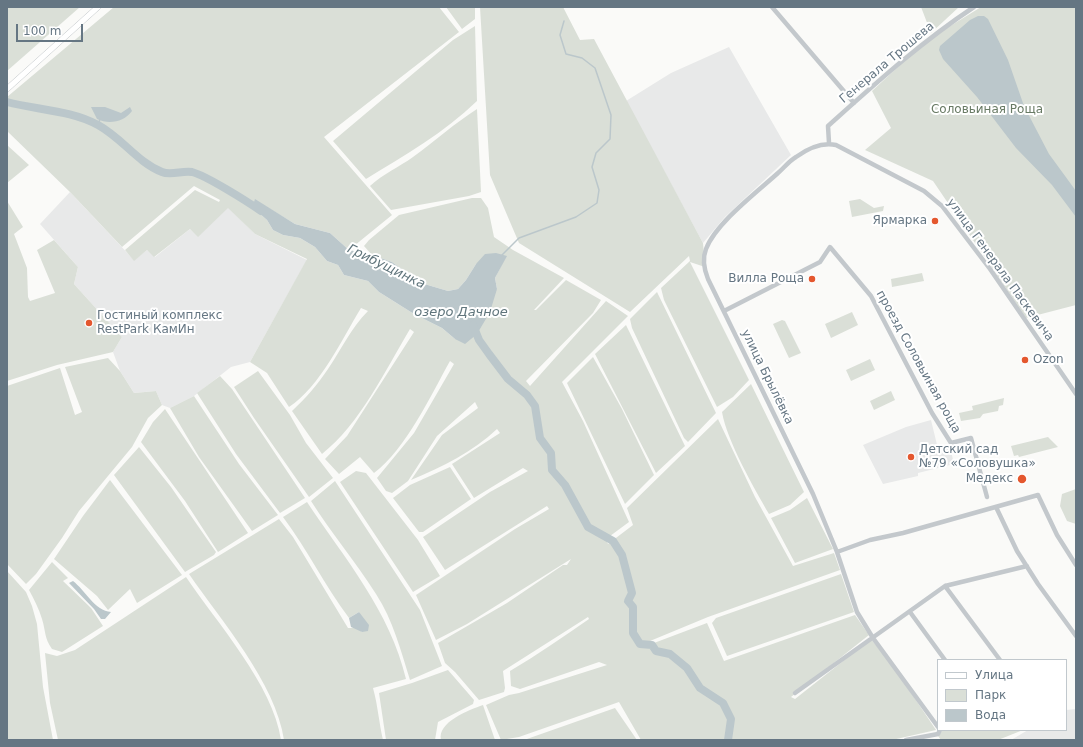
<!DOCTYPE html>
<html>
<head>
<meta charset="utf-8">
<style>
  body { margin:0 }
  #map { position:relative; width:1083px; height:747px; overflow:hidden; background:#fafaf8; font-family:"DejaVu Sans",sans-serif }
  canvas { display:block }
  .frame { position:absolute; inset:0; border:8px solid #657683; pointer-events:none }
  .legend { position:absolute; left:937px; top:659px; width:130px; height:72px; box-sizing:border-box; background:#fff; border:1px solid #c1c8cd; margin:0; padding:5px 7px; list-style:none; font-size:12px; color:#657683 }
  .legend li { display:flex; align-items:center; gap:8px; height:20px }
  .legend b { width:20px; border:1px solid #c1c8cd }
  .scale { position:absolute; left:16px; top:24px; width:67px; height:18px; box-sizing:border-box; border:2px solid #657683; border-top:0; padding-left:5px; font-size:12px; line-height:14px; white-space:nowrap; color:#657683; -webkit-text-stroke:3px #fff; paint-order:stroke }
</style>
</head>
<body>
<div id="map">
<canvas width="1083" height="747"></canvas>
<div class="frame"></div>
<ul class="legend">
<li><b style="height:5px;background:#fff"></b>Улица</li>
<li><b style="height:11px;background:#dadfd7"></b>Парк</li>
<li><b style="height:11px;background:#bbc7cb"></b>Вода</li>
</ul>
<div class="scale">100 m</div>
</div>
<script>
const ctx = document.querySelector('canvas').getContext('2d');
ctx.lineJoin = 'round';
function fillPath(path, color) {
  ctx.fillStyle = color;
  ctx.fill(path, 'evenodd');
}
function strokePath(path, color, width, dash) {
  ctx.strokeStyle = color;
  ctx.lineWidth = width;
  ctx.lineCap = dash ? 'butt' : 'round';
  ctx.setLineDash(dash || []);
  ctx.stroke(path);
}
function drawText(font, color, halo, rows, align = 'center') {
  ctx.font = font + ' "DejaVu Sans",sans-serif';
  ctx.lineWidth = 4;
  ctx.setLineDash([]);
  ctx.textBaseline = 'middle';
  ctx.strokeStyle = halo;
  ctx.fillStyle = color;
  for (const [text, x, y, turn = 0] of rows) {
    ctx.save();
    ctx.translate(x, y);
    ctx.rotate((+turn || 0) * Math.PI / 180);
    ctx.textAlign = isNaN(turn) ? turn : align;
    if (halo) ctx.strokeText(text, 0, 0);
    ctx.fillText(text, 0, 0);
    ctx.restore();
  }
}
const built = new Path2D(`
  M729,47L791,155L725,217L703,243L626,101L671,73Z
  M70,192L134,260L147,250L155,257L190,229L198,236L228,207L255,234L307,260L250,362L231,367L194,396L170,408L162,405L156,391L134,393L120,371L113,352L122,337L74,284L78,267L40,224Z
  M931,420L938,449L950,447L954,464L918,473V476L883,484L863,445L906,427Z
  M1076,709V740H1011L1028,730H1066V710Z`);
const green = new Path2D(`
  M7,7H80L7,71Z
  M114,7H439L459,32L324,137L392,215L349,250L330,233L295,224L255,200L252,207L267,220L273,230L283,235L300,238L315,247L327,261L338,265L344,275L368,281L379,292L414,314L442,328L455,339L497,289L495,278L506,256L476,264L466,280L458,289L448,291L421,283L392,262L372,255L364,246L369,240L399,215L472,198H481L488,208L494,237L513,250L564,278L534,310H536L566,280L601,300L593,313L526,381L530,386L606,301L628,316L562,382L583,421L629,522L606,539L608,544L633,525L627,508L718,419L755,497L793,566L834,553L840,570L708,617L650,641L654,643L707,623L724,661L855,615L869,635L791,697L795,699L871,639L895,669L936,730L892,740H641L619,702L519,737L501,740L486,705L509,695L519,693L607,665L599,662L520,689L511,686L510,671C537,655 563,637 589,619L588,617L503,671L505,688L504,692L479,700L455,672L445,663L438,643L507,603L563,565H567L571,559L467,624L436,640L416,595L515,529L549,509L547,506L445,570L423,537L490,492L528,471L523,468L474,498L452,464L500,433L497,429C473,452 442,467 411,480L442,435L478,408L475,402L437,436L408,481L392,493L386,491L377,478L414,433L454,364L450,361C431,395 406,449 374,473L360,457L339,474L325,459L347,436L414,332L410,329C385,371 360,424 322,454L292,411C305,399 318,384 328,369C341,350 351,328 368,311L361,308C342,339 320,387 289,407L267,373L250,362L307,259L255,234L228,208L198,237L190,229L154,257L147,250L134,261L125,250L195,190L219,202L220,200L194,186L122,247L70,192L7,131V97Z
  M446,7H475V19L462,29Z
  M480,7H563L580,40L594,39L703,243L705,267L690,262L749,380L733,397L717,407L664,300L661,288L690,261L689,256L630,312L519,243L490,175Z
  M921,7H959L931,33Z
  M981,7H1076V305L1026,318L933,181L865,150L891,128L872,91L926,41Z
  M475,26L477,101C444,133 405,155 366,179L333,141L453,40Z
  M477,109L481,192L469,196L391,210L370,186C383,174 399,167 413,157C435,141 455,123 477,109Z
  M7,145L29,165L7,183Z
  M860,199L874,208L884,206L883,211L852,217L849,201Z
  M7,201L23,227L14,234L27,268L28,297L30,301L55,293L37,250L54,240L78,267L74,284L122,337L113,352L57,365L7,381Z
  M922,273L924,281L892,287L891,279Z
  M657,292L716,413L688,442L684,438L632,328L630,319Z
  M852,312L858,325L831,338L825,324Z
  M782,320L785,321L801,353L789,358L773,324Z
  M626,325L685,446L656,473L595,354Z
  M593,357L622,409L654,475L625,504L567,383Z
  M108,358L120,371L134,393L156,391L162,405L148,418L132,447L79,511L62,538L36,574L26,584L7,564V386L60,368L75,415L82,412L65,367Z
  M870,359L875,370L851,381L846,370Z
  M258,371L290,415L306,443L333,478L309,497L254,418L234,387Z
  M220,376L232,389L305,498L280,513L236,454L197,393Z
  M751,384L804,492L790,505L769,514C754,488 727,441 722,412Z
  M891,391L895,400L874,410L870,401Z
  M194,396L239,464L278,515L252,531L199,457L170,408Z
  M1004,398L1003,405L999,406L998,411L983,414L980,418L961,421L959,413L973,410L972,406Z
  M165,409L248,533L218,552L185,501L141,442L153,422Z
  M1048,437L1058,447L1019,457L1018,455L1014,456L1011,446Z
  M139,447L171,487L216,552L214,555L185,572L114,475Z
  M450,467L471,499L423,532H419L393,498L410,485Z
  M356,471L366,473L373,482L418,540L440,576L413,592L340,482Z
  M110,480L182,575L137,603L130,589L108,610L97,596L54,559L83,516Z
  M335,481L420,610L442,666L410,680C401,651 393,620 376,594C356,562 331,533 311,501Z
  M1076,489V524L1067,521L1060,506L1062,494Z
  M807,498L833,549L795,563L771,518L790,510Z
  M307,502C345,559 390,611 406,679L373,688C378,706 379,723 383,740H284C275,682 222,622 189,574L279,519L293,537L348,628H357L362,632L359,612L349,618C325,586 307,549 283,517Z
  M52,562L68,578L63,581L91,608L103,626L62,652L52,649C44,638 46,632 42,619C39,609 34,599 29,590Z
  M7,571L26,592L32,606L37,624L43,687L53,740H7Z
  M841,574L854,612L727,656L712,623L716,618Z
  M186,577C217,623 273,685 281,740H58L50,703L45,653L57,656L75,650Z
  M448,670L474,700L473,704L438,722L435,740H386L379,693L412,683Z
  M483,705L495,740H441C437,722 469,710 483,705Z
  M615,708L637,740H524Z
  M943,730H1023L998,740H941L938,736Z`);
const water = new Path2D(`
  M978,16H984L988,19L1008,60L1024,106L1049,154L1076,191V217L1052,185L1016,148L977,97L943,59L939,50L940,46L970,20Z
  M91,107H105L121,113L130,107L132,111C124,122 109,125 97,119Z
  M255,199L295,224L330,233L349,250L372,255L392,262L421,283L448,291L458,289L466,280L476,264L485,254L496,253L507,256L495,278L497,289L490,312L477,334L465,344L455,339L442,328L414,314L379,292L368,281L344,275L338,265L327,261L315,247L300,238L283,235L273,230L267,220L252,207Z
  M73,581C85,590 95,611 111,612L105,619H101L94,609L69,583Z
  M359,612L369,625L368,631L362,632L351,627L349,618Z`);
const stream = new Path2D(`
  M98,125L100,119
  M501,256L519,238L576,217L597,203L599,190L592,167L596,153L610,139L611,115L595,68L582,58L566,54L560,35L564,21`);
const river = new Path2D(`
  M7,102C37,110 71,110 98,125C122,138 137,162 162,172C171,176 183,170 192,172C207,176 248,202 261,211
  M473,325L479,340L489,354L508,379L527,395L535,406L540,438L551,453L552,470L565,485L588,527L613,541L622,555L632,593L628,601L633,607V633L640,644L652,645L656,651L670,654L687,668L700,688L723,703L731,719L728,740`);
const minor = new Path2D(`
  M772,7L854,103
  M829,143L828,126C875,84 921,42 974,7
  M724,311L820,262L830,247L871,296L932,413L951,443L971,438L987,497
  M996,507L1017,551L1038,584L1076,636
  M837,552L870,540L903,533L1038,495L1057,535L1076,565
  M945,586L1000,660
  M910,612L945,660
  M795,693L945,586L1027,566
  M938,727L873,638L857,612L837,552L813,494L708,279C704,269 702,259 706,249C716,223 757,192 778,173C784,168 789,161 796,157C807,149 822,142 836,145L924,191L942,206L990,269L1076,394
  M906,740L938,734L940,730`);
const major = new Path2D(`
  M7,89L98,7`);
const markers = [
  [935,221,4,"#e4572e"],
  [812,279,4,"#e4572e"],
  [89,323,4,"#e4572e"],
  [1025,360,4,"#e4572e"],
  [911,457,4,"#e4572e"],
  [1022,479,5,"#e4572e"]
];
const streetNames = [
  ["Генерала Трошева",887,63,-40],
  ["улица Генерала Паскевича",1000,270,54],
  ["проезд Соловьиная роща",918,362,61],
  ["улица Брылёвка",767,377,64]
];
const parkNames = [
  ["Соловьиная Роща",987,110]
];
const poiNames = [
  ["Ярмарка",927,221],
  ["Вилла Роща",804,279],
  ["Гостиный комплекс",97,316,"left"],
  ["RestPark КамИн",97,330,"left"],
  ["Ozon",1033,360,"left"],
  ["Детский сад",919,450,"left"],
  ["№79 «Соловушка»",919,464,"left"],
  ["Медекс",1013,479]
];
const waterNames = [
  ["Грибущинка",386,267,26],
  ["озеро Дачное",461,313]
];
fillPath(built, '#e8e9e9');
fillPath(green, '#dadfd7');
fillPath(water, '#bbc7cb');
strokePath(stream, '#bbc7cb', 1.5);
strokePath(river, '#bbc7cb', 8);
strokePath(major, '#b5babe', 6);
strokePath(minor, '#c3c8cc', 4.5);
strokePath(major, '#fff', 5.5);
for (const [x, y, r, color] of markers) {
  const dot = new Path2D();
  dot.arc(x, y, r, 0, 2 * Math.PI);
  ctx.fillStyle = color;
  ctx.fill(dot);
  strokePath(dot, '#fff', 1.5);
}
drawText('12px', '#657683', '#fff', streetNames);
drawText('12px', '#687a64', '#fff', parkNames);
drawText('12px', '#657683', '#fff', poiNames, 'right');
drawText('italic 13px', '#60757c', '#fff', waterNames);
</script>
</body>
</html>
